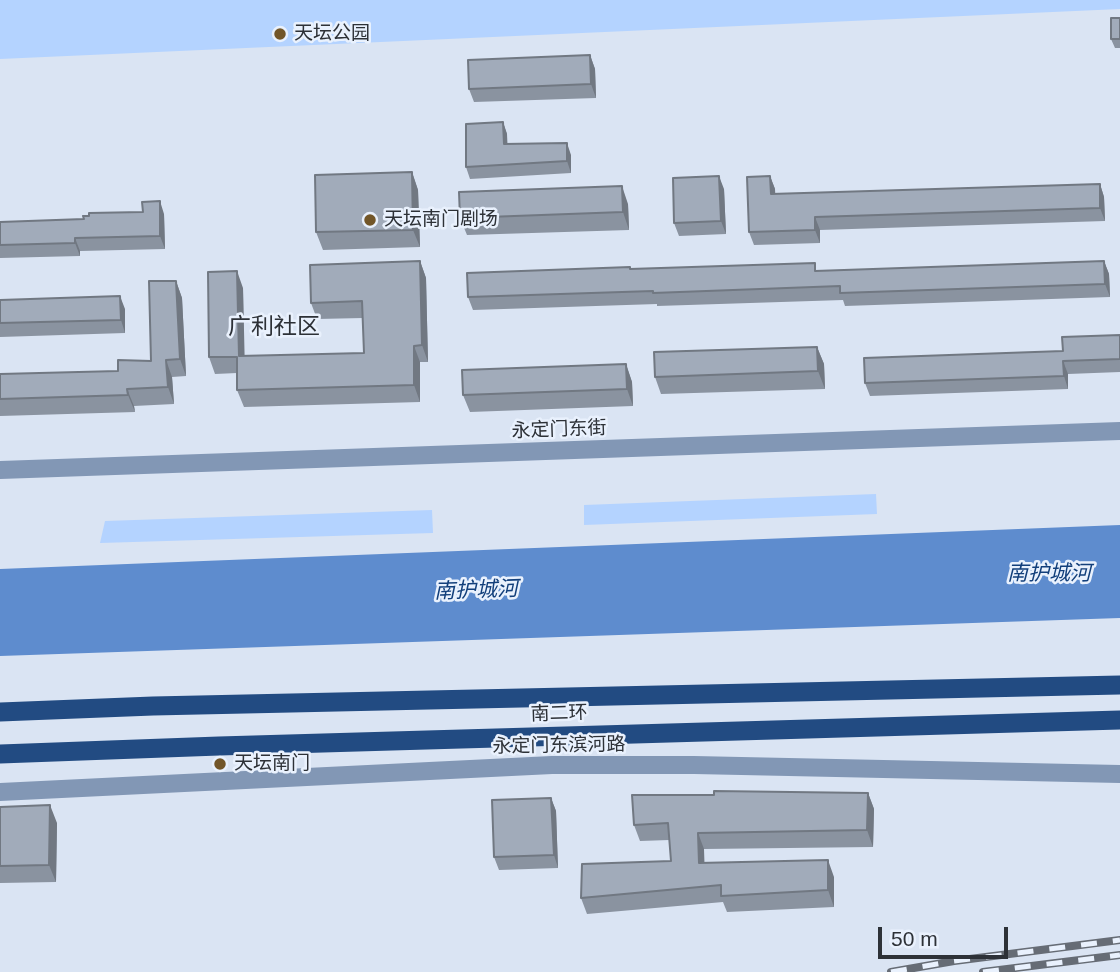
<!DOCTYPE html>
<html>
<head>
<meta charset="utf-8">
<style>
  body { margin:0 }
  #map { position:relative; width:1120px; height:972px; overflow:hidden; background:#dae4f3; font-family:Helvetica,sans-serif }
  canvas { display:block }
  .scale { position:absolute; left:878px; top:927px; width:130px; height:32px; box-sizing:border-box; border:4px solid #2d3137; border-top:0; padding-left:9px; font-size:21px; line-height:24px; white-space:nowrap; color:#2d3137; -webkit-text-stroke:5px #e9f1fd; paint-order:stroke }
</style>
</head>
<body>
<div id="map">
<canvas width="1120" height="972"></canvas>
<div class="scale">50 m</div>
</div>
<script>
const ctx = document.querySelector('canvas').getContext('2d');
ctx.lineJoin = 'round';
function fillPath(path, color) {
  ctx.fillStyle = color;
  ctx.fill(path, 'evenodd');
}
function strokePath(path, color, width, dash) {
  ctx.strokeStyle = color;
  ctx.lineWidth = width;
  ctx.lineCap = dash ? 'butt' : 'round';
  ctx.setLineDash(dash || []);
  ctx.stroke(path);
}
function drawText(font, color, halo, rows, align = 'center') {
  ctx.font = font + ' Helvetica,"Noto Sans SC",sans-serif';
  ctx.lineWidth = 5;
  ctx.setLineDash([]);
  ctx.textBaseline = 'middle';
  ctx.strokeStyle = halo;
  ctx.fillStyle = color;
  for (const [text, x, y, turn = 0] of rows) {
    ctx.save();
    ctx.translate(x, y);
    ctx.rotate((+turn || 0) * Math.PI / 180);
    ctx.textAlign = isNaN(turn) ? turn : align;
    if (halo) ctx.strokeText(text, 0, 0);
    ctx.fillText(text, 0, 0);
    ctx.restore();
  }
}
const green = new Path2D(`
  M0,0H1120V9L0,59Z
  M876,494L877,514L584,525V505Z
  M432,510L433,533L100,543L105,521Z`);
const water = new Path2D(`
  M1120,525V618L0,656V569Z`);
const tertiary = new Path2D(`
  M0,470L1120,431
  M0,792L552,765H694L1120,774`);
const trunk = new Path2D(`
  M0,712L153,706L1120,685
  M0,754L219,746L1120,720`);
const rail = new Path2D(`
  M891,972L954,961L1120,940
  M983,972L1120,955`);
const wall = new Path2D(`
  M1120,18V48H1115L1111,39Z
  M590,55L595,69L596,98L474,102L469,89Z
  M503,122L507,134V144L571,155V173L470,179L466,167Z
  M412,172L418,190L420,247L323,250L316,232Z
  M770,176L775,189V194L1100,184L1104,197L1105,221L820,230V243L754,245L749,232Z
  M724,189L726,234L679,236L674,223Z
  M628,204L629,230L467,235L460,218Z
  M164,214L165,249L80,251V256L0,258V222L84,219Z
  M420,261L426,278L428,362H420V402L244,407L237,390V373L215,374L209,357L243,288L244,356L364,353L363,318L317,319L311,303Z
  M1104,261L1109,274L1110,297L845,306L843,300L657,306V304L473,310L468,297L630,267L631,269L818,271Z
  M176,281L182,298L186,376L172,377L174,404L134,406L135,412L0,416V374L118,371L151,361Z
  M0,300L125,309V333L0,337Z
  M1120,335V372L1068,374V389L870,396L865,383L1063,351Z
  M817,347L824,364L825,389L661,394L655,377Z
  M626,364L632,382L633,406L470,412L463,395Z
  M868,793L874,809L873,847L704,849V863L834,877V907L727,912L723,902L587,914L581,898L671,861L669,840L640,841L634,825L714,795Z
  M551,798L556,811L558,868L499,870L494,857Z
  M0,807L57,823L56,882L0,883Z`);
const shadedWall = new Path2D(`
  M590,55L595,69L596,98L591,84Z
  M503,122L507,134L508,156L504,144Z
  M567,143L571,155V173L567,161Z
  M412,172L418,190L420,247L413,230Z
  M719,176L724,189L726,234L721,221Z
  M770,176L775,189L776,208L771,194Z
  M1100,184L1104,197L1105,221L1100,208Z
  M622,186L628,204L629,230L623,212Z
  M160,201L164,214L165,249L160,236Z
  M815,217L820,230V243L815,230Z
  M75,238L80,251V256L75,243Z
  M420,261L426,278L428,362L422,345Z
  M1104,261L1109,274L1110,297L1105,284Z
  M237,271L243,288L245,373L239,356Z
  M176,281L182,298L186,376L180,359Z
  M120,296L125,309V333L121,320Z
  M414,346L420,362V402L414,385Z
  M817,347L824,364L825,389L818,371Z
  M166,360L172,377L174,404L168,387Z
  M1063,361L1068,374V389L1064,376Z
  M626,364L632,382L633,406L627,389Z
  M127,389L134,406L135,412L128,395Z
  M868,793L874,809L873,847L867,830Z
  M551,798L556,811L558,868L554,855Z
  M50,805L57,823L56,882L49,865Z
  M698,833L704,849L705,879L699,863Z
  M828,860L834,877V907L828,890Z`);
const building = new Path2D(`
  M1111,18H1120V39H1111Z
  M590,55L591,84L469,89L468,60Z
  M503,122L504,144L567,143V161L466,167V124Z
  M412,172L413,230L316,232L315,175Z
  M719,176L721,221L674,223L673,178Z
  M770,176L771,194L1100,184V208L815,217V230L749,232L747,177Z
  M622,186L623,212L460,218L459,192Z
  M160,201V236L75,238V243L0,245V222L84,219L83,216H89V213L143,212L142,202Z
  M420,261L422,345L414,346V385L237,390V357H209L208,272L237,271L239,356L364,353L362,301L311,303L310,265Z
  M1104,261L1105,284L840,293V286L653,293V291L468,297L467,273L630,267V269L815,263V271Z
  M149,281H176L180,359L166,360L168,387L127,389L128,395L0,399V374L118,371V360L151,361Z
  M120,296L121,320L0,323V300Z
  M1120,335V359L1063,361L1064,376L865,383L864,358L1063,351L1062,337Z
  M817,347L818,371L655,377L654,352Z
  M626,364L627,389L463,395L462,370Z
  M714,791L868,793L867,830L698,833L699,863L828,860V890L721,896V885L581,898L582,864L671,861L668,823L634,825L632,795H714Z
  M551,798L554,855L494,857L492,800Z
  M50,805L49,865L0,866V807Z`);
const markers = [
  [280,34,7,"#725629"],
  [370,220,7,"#725629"],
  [220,764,7,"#725629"]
];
const poiNames = [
  ["天坛公园",294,34],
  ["天坛南门剧场",384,220],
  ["天坛南门",234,764]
];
const streetNames = [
  ["永定门东街",559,430,-2],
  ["南二环",559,714,-2],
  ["永定门东滨河路",559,746,-1]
];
const waterNames = [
  ["南护城河",1049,574],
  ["南护城河",476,591,-2]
];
const quarterNames = [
  ["广利社区",274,328]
];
fillPath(green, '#b4d3ff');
fillPath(water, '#5e8cce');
strokePath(tertiary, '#8297b5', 18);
strokePath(trunk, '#224b82', 19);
strokePath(rail, '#666c75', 8);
strokePath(rail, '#e9f1fd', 5, [16]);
fillPath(wall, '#8a93a0');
fillPath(shadedWall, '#717882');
fillPath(building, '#a1abba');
strokePath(building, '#717882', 2);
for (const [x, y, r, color] of markers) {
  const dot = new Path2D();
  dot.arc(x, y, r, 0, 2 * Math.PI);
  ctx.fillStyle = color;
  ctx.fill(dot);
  strokePath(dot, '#e9f1fd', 2.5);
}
drawText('19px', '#2d3137', '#e9f1fd', poiNames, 'left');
drawText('19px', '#2d3137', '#e9f1fd', streetNames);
drawText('italic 21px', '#123f7b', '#e9f1fd', waterNames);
drawText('23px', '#2d3137', '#e9f1fd', quarterNames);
</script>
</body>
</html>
